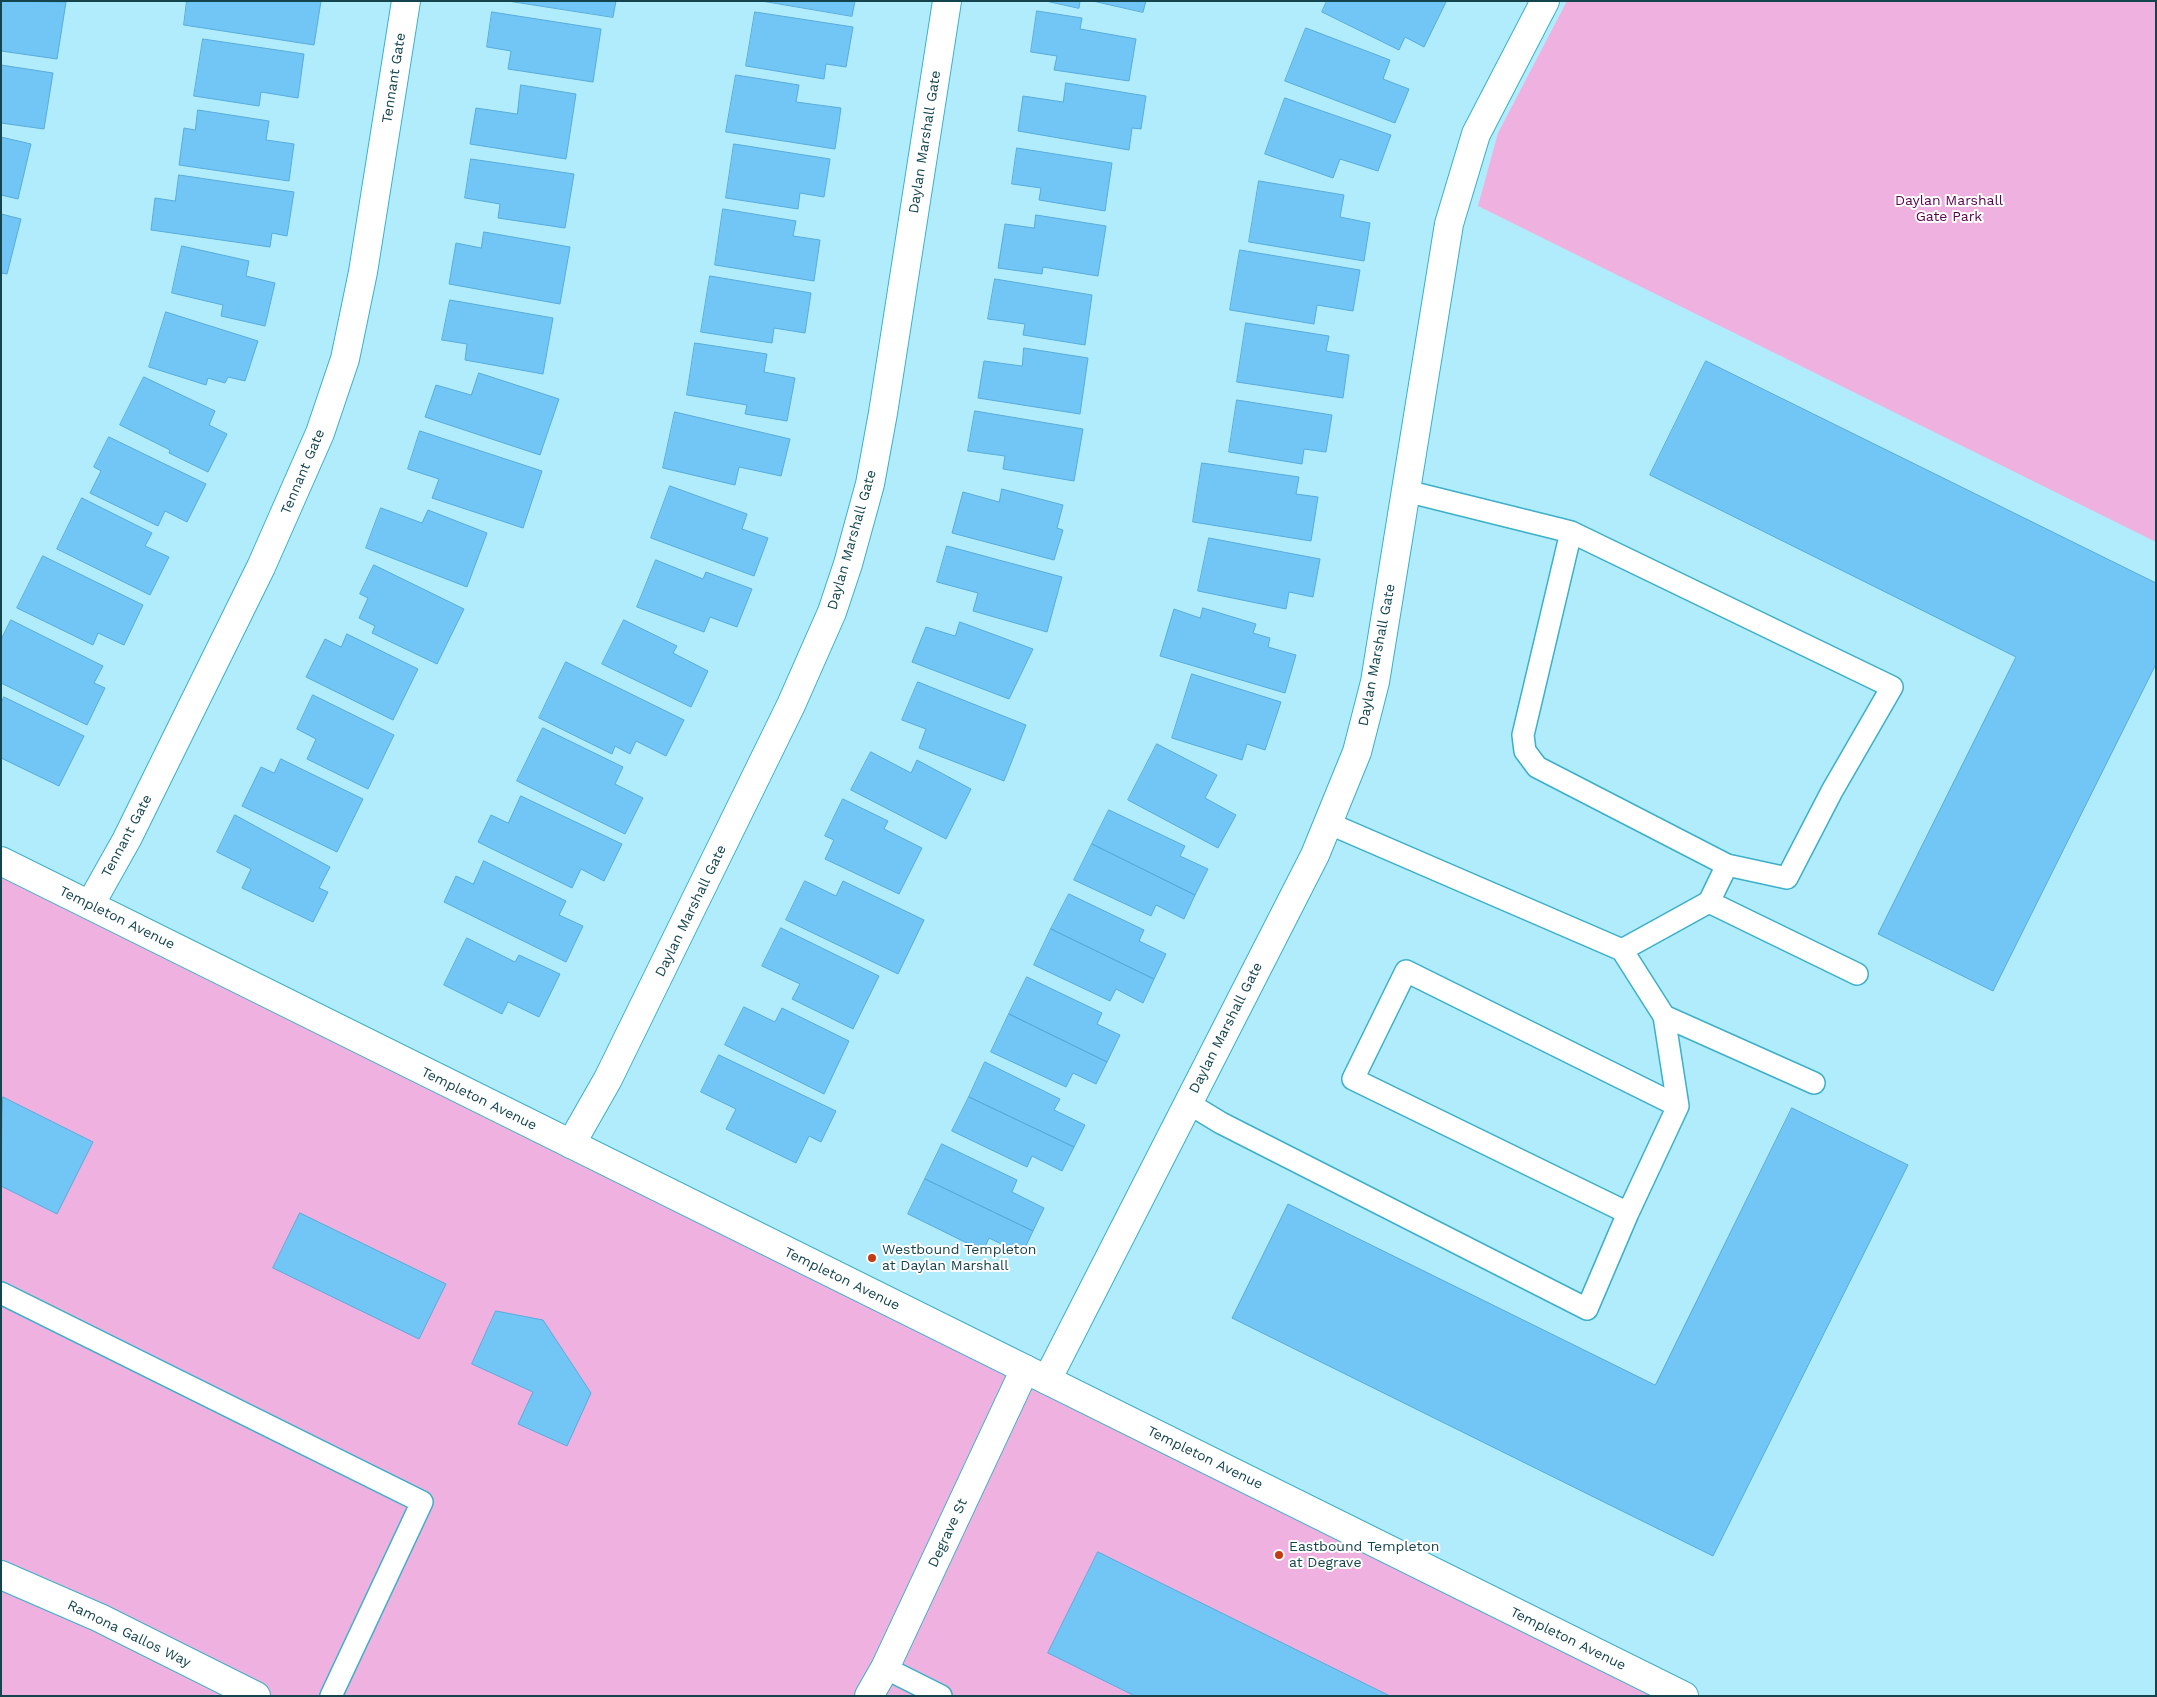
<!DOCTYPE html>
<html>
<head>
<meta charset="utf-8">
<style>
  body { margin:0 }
  #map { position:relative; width:2157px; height:1697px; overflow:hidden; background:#b0ecfc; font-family:"Work Sans",sans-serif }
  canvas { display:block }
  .frame { position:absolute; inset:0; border:2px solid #14444e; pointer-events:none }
</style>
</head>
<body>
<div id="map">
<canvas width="2157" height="1697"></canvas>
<div class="frame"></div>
</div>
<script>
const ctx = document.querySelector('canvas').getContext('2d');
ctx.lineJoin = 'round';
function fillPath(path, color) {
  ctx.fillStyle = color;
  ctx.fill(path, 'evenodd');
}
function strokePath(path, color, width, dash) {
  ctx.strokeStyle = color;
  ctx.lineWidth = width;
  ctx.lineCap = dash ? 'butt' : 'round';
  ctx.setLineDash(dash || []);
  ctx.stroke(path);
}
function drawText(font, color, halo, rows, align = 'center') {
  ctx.font = font + ' "Work Sans",sans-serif';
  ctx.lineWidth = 4;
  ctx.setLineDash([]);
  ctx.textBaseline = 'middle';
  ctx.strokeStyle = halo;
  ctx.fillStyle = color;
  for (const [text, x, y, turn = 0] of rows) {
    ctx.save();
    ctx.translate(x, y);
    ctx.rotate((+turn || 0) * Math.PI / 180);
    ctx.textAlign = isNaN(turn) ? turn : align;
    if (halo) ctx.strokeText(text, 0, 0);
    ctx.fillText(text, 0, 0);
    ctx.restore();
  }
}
const green = new Path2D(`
  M1567,1H2156V542L1478,206L1498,133Z
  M1,860L1683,1696H1Z`);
const building = new Path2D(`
  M1,1L66,2L57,59L1,51Z
  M187,1H321L314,45L184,25Z
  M508,1H616L613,17Z
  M762,1H855L852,16Z
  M1046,1H1080L1079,8Z
  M1093,1H1146L1143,12Z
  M1327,1H1444L1446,2L1424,47L1405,37L1399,50L1322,12Z
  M1037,11L1082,18L1080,29L1136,39L1129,81L1054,70L1057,56L1031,52Z
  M492,12L601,29L593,82L508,69L511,51L487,47Z
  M755,12L853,27L846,67L826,64L824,79L746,66Z
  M1306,28L1390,60L1383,79L1409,89L1395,123L1285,81Z
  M203,39L304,54L298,98L261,92L259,106L194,96Z
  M1,65L53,73L44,129L1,123Z
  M736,75L799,85L796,102L841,108L835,149L726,132Z
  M1066,83L1146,96L1141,129L1132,128L1129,150L1018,131L1023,96L1063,102Z
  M521,85L576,94L566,159L470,144L476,108L517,114Z
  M1285,98L1391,135L1378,171L1340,159L1333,178L1265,154Z
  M198,110L269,121L266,140L294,144L289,181L179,165L184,128L195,130Z
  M1,137L31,144L18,199L1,195Z
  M734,144L830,159L824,197L800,193L798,209L726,198Z
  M1017,148L1112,163L1105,211L1039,200L1041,188L1012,184Z
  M471,159L574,174L565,228L498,218L500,204L465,198Z
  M179,175L294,192L287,236L272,233L270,247L151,230L155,198L175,201Z
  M1259,181L1344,195L1340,217L1370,223L1364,261L1249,242Z
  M723,209L796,221L793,236L820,240L814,281L715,265Z
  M1,214L21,219L7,274L1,273Z
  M1036,215L1106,226L1098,276L1043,267L1042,274L998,268L1005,224L1034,228Z
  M484,232L570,247L560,304L449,284L456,243L481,248Z
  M182,246L249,261L246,276L275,283L265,326L221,316L223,305L172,293Z
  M1240,250L1360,270L1353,311L1317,305L1314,324L1230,310Z
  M710,276L811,293L805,333L774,328L772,343L701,332Z
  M995,279L1092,295L1085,345L1023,335L1025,324L988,319Z
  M450,300L553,318L543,374L465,360L467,344L442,340Z
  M166,312L258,341L245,381L228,377L225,383L208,378L206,385L149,367Z
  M1246,323L1329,336L1326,351L1349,355L1343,398L1237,382Z
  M695,343L767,354L764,372L795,378L787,421L745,414L747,405L687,395Z
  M1024,348L1088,358L1080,414L978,398L984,361L1022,366Z
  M1706,361L2156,583V664L1993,991L1878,934L2016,657L1650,475Z
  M479,373L559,399L540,455L425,417L436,385L471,395Z
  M144,377L215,411L209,425L227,434L208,472L169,453L170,450L120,425Z
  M1237,400L1332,415L1326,452L1304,449L1302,464L1229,452Z
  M975,411L1083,429L1074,481L1003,469L1005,456L968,451Z
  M675,412L790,439L781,476L739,467L735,485L663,468Z
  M420,431L542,471L523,528L432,498L439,479L408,469Z
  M109,437L206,484L187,522L165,511L158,526L90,493L101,471L94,467Z
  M1202,463L1299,477L1296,494L1318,497L1311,541L1193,522Z
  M670,486L747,514L742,529L768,538L754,576L651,538Z
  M1002,489L1063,505L1057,528L1063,530L1054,560L952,533L963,492L999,502Z
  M82,498L152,533L145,546L169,557L150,595L57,549Z
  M381,508L422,523L428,510L487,533L467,587L366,548Z
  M1209,538L1320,559L1313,597L1289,592L1286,609L1198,591Z
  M947,546L1062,577L1047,632L973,611L978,593L937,582Z
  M43,556L143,605L124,645L98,633L93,645L17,608Z
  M656,560L703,579L706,572L752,589L737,627L710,617L704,632L637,607Z
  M374,565L464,609L437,664L372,633L375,626L359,618L368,598L360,594Z
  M1203,608L1256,624L1253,633L1270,638L1268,647L1296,655L1285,693L1160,656L1174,609L1200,618Z
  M11,620L103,666L94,683L105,688L87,725L1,683V640Z
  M624,620L677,646L673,653L708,671L691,707L602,664Z
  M960,622L1033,649L1009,699L912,662L926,627L955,636Z
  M347,634L418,669L393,720L306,677L325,639L341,647Z
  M566,662L684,720L666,756L636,741L630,754L615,746L612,754L539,718Z
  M1192,674L1281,702L1265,750L1247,744L1242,760L1172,738Z
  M918,682L1026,725L1004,781L919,748L926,729L902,720Z
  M313,695L394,735L368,789L307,759L316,739L297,729Z
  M4,697L84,736L59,786L1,758V704Z
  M543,728L623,767L615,784L643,798L625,834L517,781Z
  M1157,744L1217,775L1205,798L1236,815L1218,848L1128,800Z
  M871,752L911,773L917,760L971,789L946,839L851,790Z
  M281,759L363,799L337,852L242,806L261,767L274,773Z
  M521,796L622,844L604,881L581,869L572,888L478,842L491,815L508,823Z
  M843,799L888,821L884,829L922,848L899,894L825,859L834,840L825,836Z
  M1109,810L1185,846L1180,856L1208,869L1195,895L1092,844Z
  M235,815L330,867L319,888L328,892L313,922L242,888L251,869L217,852Z
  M1092,844L1195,895L1184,919L1156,905L1151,916L1074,880Z
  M484,861L566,901L559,915L583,926L566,962L444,902L456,876L473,884Z
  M805,881L836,896L843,881L924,920L898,974L786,920Z
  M1069,894L1144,930L1139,941L1166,954L1154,979L1051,929Z
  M781,928L879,976L853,1029L792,999L800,984L762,966Z
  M1051,929L1154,979L1143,1003L1116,989L1110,1001L1034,965Z
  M467,938L515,962L519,955L560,974L539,1017L508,1002L502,1014L444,985Z
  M1027,977L1102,1013L1097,1024L1120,1035L1107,1062L1009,1014Z
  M744,1007L775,1022L782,1008L849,1041L824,1094L725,1045Z
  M1009,1014L1107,1062L1096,1084L1073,1073L1066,1087L991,1052Z
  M719,1055L836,1111L821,1142L809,1136L796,1163L726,1129L736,1109L701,1092Z
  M985,1062L1060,1099L1054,1110L1085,1125L1074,1147L969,1097Z
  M3,1097L93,1142L57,1214L1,1186Z
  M969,1097L1074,1147L1062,1171L1032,1156L1027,1167L952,1131Z
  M1792,1108L1908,1165L1713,1556L1232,1318L1288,1204L1655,1385Z
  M942,1144L1017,1180L1012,1192L1044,1208L1033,1231L925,1179Z
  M925,1179L1033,1231L1022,1254L989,1238L983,1251L908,1214Z
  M300,1213L446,1284L419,1339L273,1268Z
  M496,1311L543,1320L591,1393L567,1446L518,1424L533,1392L472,1364Z
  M1098,1552L1390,1696H1135L1048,1653Z`);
const lane = new Path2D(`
  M1406,491L1571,532L1523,735L1525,751L1537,767L1727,865L1709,902L1622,950
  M1571,532L1892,687L1832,791L1787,878L1727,865
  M1328,823L1622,950L1664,1016
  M1709,902L1857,974
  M1188,1103L1221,1123L1587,1309L1628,1213L1678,1106L1664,1016L1814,1083
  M1628,1213L1353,1079L1406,971L1678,1106
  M1,1293L422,1502L331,1696
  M885,1668L941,1696`);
const street = new Path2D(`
  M90,905L127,839L261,567L320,433L345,359L363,272L406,1
  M571,1144L608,1079L791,705L832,612L848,564L870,484L883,413L947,1
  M1047,1380L1315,855L1357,752L1375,682L1449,224L1476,134L1545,1
  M1,1575L100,1618L256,1696
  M869,1696L885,1668L1025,1369`);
const secondary = new Path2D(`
  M1,861L1684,1696`);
const markers = [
  [872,1258,5,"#c33b12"],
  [1279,1555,5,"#c33b12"]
];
const streetNames = [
  ["Tennant Gate",394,78,-81],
  ["Daylan Marshall Gate",925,142,-81],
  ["Tennant Gate",303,472,-67],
  ["Daylan Marshall Gate",852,540,-74],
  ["Daylan Marshall Gate",1377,655,-79],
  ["Tennant Gate",127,836,-62],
  ["Daylan Marshall Gate",691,911,-64],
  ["Templeton Avenue",117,918,26],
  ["Daylan Marshall Gate",1226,1028,-63],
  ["Templeton Avenue",479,1099,26],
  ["Templeton Avenue",842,1279,26],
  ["Templeton Avenue",1205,1458,26],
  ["Degrave St",948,1533,-65],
  ["Ramona Gallos Way",129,1634,26],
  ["Templeton Avenue",1568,1639,26]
];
const parkNames = [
  ["Daylan Marshall",1949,201],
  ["Gate Park",1949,217]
];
const poiNames = [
  ["Westbound Templeton",882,1250],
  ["at Daylan Marshall",882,1266],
  ["Eastbound Templeton",1289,1547],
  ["at Degrave",1289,1563]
];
fillPath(green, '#efb2e0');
fillPath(building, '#71c6f6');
strokePath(building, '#58acdb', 1);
strokePath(lane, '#3cafc9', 24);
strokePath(street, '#3cafc9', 30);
strokePath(secondary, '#3cafc9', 30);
strokePath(lane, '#fff', 21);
strokePath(street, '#fff', 28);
strokePath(secondary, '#fff', 28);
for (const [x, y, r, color] of markers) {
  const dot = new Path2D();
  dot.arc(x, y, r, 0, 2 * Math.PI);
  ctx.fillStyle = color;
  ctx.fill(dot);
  strokePath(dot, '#fff', 2);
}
drawText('14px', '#14444e', '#fff', streetNames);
drawText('14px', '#5b004f', '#fff', parkNames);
drawText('14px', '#14444e', '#fff', poiNames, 'left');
</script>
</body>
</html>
